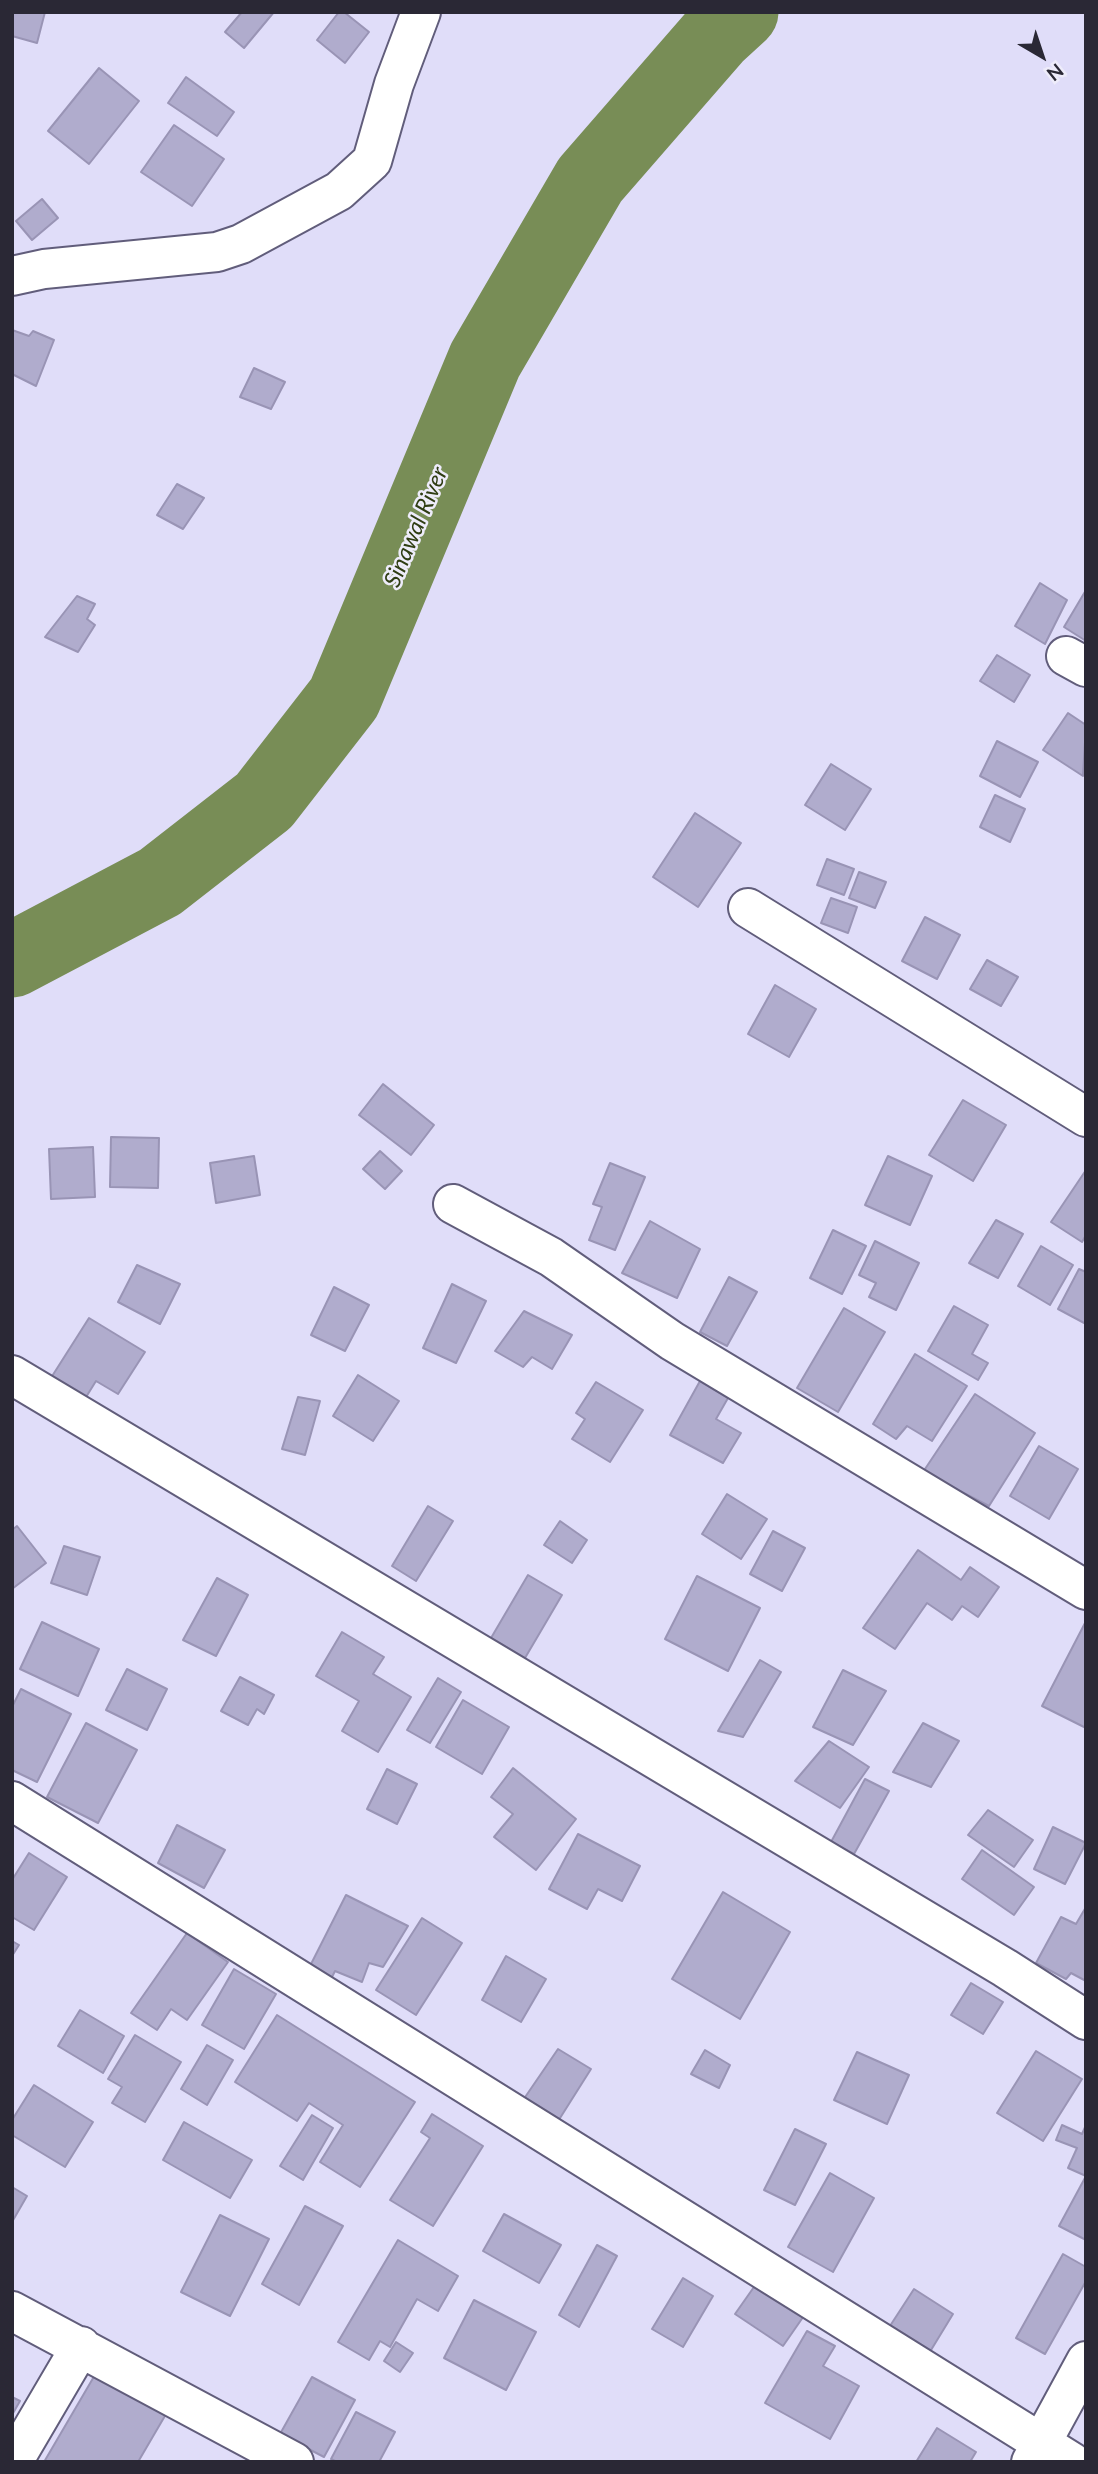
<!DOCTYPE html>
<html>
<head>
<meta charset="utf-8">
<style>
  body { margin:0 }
  #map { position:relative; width:1098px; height:2474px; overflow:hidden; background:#e0ddf9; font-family:Lato,sans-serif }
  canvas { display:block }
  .frame { position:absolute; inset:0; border:14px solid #2a2835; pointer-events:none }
  .north { position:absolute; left:1007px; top:21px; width:70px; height:70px; -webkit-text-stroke:5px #eeecfa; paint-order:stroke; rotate:141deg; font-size:19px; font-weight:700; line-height:28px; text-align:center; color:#2a2835 }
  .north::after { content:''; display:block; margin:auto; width:24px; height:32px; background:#2a2835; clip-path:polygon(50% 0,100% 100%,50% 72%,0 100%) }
</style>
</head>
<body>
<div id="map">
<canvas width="1098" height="2474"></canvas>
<div class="frame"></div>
<div class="north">N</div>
</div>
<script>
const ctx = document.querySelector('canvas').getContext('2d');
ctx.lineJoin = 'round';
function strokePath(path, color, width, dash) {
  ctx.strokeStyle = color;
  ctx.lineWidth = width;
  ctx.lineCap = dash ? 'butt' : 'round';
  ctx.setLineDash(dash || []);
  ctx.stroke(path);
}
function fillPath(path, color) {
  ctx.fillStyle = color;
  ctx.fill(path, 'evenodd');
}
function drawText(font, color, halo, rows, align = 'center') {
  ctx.font = font + ' Lato,sans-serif';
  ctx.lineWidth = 5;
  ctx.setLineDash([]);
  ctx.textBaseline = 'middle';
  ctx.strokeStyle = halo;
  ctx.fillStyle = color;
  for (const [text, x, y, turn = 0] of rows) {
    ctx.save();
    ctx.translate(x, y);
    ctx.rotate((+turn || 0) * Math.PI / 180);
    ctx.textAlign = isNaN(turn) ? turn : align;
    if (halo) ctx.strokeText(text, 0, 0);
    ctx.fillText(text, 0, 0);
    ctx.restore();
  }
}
const river = new Path2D(`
  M12,960L160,882L264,801L344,698L485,360L590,180L717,34L741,12`);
const building = new Path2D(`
  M12,12H45L37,43L12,36Z
  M242,12H274L244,48L225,32Z
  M339,12H344L369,32L345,63L317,40Z
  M99,68L139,101L89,164L48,131Z
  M186,77L234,112L217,136L168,103Z
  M174,125L224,159L192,206L141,172Z
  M42,199L58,218L32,240L16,221Z
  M12,330L29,336L33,331L54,340L36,386L12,374Z
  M254,368L285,382L271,409L240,397Z
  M177,484L204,498L183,529L157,515Z
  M1040,583L1067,600L1045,644L1015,626Z
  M1086,590V641L1064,627Z
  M77,596L95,604L87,619L95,625L78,652L45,637Z
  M997,655L1030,675L1014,702L980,681Z
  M1068,713L1086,725L1083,776L1043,750Z
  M997,741L1038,762L1020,797L980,776Z
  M831,764L871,789L845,830L805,805Z
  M995,795L1025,809L1010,842L980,827Z
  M695,813L741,843L698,907L653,877Z
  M827,859L854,869L844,895L817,885Z
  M859,872L886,882L875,908L849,898Z
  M831,898L857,907L848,933L821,923Z
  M925,917L960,935L937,979L902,961Z
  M987,960L1018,977L1001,1006L970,989Z
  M775,985L816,1009L789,1057L748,1034Z
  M383,1084L434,1125L411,1155L359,1115Z
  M963,1100L1006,1125L973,1181L929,1155Z
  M111,1137L159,1138L158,1188L110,1187Z
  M93,1147L95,1197L51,1199L49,1149Z
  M380,1151L402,1171L385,1189L363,1169Z
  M254,1156L260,1195L216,1203L210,1163Z
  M888,1156L932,1176L910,1225L865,1205Z
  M610,1163L645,1177L615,1250L589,1240L602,1207L593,1204Z
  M1086,1170V1235L1082,1242L1051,1222Z
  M996,1220L1023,1234L998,1278L969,1263Z
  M650,1221L700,1249L677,1298L622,1273Z
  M833,1230L866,1246L842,1294L810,1278Z
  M875,1241L919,1263L896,1310L869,1297L876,1283L859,1275Z
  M1041,1246L1073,1265L1050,1305L1018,1286Z
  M137,1265L180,1284L160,1324L118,1302Z
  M1079,1269L1086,1272V1324L1058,1309Z
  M729,1277L757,1292L727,1346L700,1332Z
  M452,1284L486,1301L456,1363L423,1348Z
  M334,1287L369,1305L345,1351L311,1335Z
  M954,1306L988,1325L972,1354L988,1363L978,1380L928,1351Z
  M844,1308L885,1332L838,1412L797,1388Z
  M524,1311L572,1335L552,1369L532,1357L523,1367L495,1351Z
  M89,1318L145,1352L118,1394L96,1381L83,1402L49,1381Z
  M915,1354L967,1386L932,1441L907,1426L896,1439L873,1424Z
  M358,1375L399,1401L373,1441L333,1416Z
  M700,1381L728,1398L716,1419L741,1433L723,1463L670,1435Z
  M596,1382L643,1410L610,1462L572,1439L585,1419L576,1413Z
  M975,1394L1035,1433L989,1506L923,1472Z
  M298,1397L320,1401L305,1455L282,1449Z
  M1039,1446L1078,1469L1049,1519L1010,1496Z
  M727,1494L767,1519L741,1559L702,1534Z
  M428,1506L453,1521L416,1581L392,1566Z
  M560,1521L587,1540L572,1563L544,1545Z
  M17,1526L46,1563L12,1589V1530Z
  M773,1531L805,1548L782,1591L750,1574Z
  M64,1546L100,1557L87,1595L51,1583Z
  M918,1550L961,1580L970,1567L999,1587L978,1617L962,1606L952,1620L927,1603L895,1649L863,1628Z
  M528,1575L562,1595L525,1658L491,1638Z
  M697,1576L760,1608L728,1671L665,1639Z
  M217,1578L248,1595L216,1656L183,1640Z
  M42,1622L99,1649L78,1696L20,1669Z
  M1085,1623H1086V1728L1042,1706Z
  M342,1632L384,1657L373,1674L411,1697L378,1752L342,1731L359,1701L316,1676Z
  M760,1660L781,1672L743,1737L718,1731Z
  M127,1669L167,1689L147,1730L106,1710Z
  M843,1670L886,1691L853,1745L813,1727Z
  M240,1677L274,1695L264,1714L257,1709L248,1725L221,1711Z
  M438,1678L461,1692L430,1743L407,1730Z
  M21,1689L71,1714L37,1782L12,1770V1707Z
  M463,1700L509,1727L482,1774L436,1747Z
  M86,1723L137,1750L98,1823L47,1797Z
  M923,1723L959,1741L931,1787L893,1772Z
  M829,1741L869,1767L840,1808L795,1781Z
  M513,1768L576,1819L536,1870L494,1837L513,1814L491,1797Z
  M387,1769L417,1784L397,1824L367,1809Z
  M865,1779L889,1791L854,1854L831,1842Z
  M988,1810L1033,1840L1014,1867L968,1835Z
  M177,1825L225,1850L204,1888L158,1863Z
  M1053,1827L1086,1843L1065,1884L1034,1869Z
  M578,1834L640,1866L622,1901L598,1889L587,1909L549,1889Z
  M982,1850L1034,1887L1014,1915L962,1879Z
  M29,1853L67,1877L34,1930L12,1917V1880Z
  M723,1892L790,1932L740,2019L672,1979Z
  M346,1895L408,1926L383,1967L369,1963L362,1982L335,1971L329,1983L309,1968Z
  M1086,1907V1981L1071,1973L1066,1979L1036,1963L1061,1917L1076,1924Z
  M422,1918L462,1943L416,2015L376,1990Z
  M187,1933L228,1962L187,2020L171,2009L157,2030L131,2013Z
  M12,1941L19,1945L12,1956Z
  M506,1956L546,1979L521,2022L482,2000Z
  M234,1969L276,1994L244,2049L202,2025Z
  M971,1983L1003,2002L983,2034L951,2015Z
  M80,2010L124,2036L103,2073L58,2046Z
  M277,2015L415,2102L360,2187L320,2162L343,2125L309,2103L297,2121L235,2082Z
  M135,2035L181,2062L145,2122L112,2103L122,2087L108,2079Z
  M207,2045L233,2060L207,2105L181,2089Z
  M558,2049L591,2069L555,2126L519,2106Z
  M705,2050L730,2065L719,2088L691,2074Z
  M1036,2051L1082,2079L1043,2141L997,2113Z
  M857,2052L909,2075L887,2124L834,2100Z
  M34,2085L93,2122L65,2167L12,2135V2120Z
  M432,2114L483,2146L433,2226L390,2200L430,2138L421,2132Z
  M312,2115L333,2128L303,2180L280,2166Z
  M184,2122L252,2160L230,2198L163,2160Z
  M1062,2125L1082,2134L1086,2125V2176L1068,2168L1077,2148L1056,2140Z
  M795,2129L826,2144L795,2205L764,2190Z
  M830,2173L874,2198L833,2272L788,2247Z
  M1086,2176V2240L1059,2226Z
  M12,2187L27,2196L12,2222Z
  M305,2206L343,2226L299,2305L262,2284Z
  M504,2214L561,2245L539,2283L483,2251Z
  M220,2215L269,2239L230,2316L181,2292Z
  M398,2240L458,2276L438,2311L417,2299L390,2347L380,2341L369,2360L338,2342Z
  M597,2245L617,2256L579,2327L559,2315Z
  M1063,2254L1086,2267V2281L1045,2354L1016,2338Z
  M761,2277L808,2310L783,2346L735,2314Z
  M683,2278L713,2296L683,2347L652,2329Z
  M914,2289L953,2314L928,2355L888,2329Z
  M474,2300L536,2332L506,2390L444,2358Z
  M807,2331L835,2346L823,2366L859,2386L830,2439L765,2403Z
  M396,2342L413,2353L400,2372L384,2361Z
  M99,2368L169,2409L138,2462H44Z
  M312,2377L355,2400L324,2457L280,2434Z
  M12,2397L20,2401L12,2415Z
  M356,2412L395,2432L379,2462H337L331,2459Z
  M937,2428L976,2452L970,2462H916Z`);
const minor = new Path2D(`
  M12,276L44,269L217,252L241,244L339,191L372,161L394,84L421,12
  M1066,656L1086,667
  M748,908L1086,1117
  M453,1204L551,1257L672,1341L1086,1590
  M12,1375L1005,1968L1086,2020
  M12,1801L1072,2462
  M12,2311L294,2462
  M13,2462L81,2346
  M1031,2462L1086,2361`);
const waterNames = [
  ["Sinawal River",416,527,-67]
];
strokePath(river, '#788d56', 75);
fillPath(building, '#b0accd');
strokePath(building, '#9994b5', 2);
strokePath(minor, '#615d7b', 42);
strokePath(minor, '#fff', 38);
drawText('italic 23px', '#2f3d13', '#eeecfa', waterNames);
</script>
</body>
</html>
